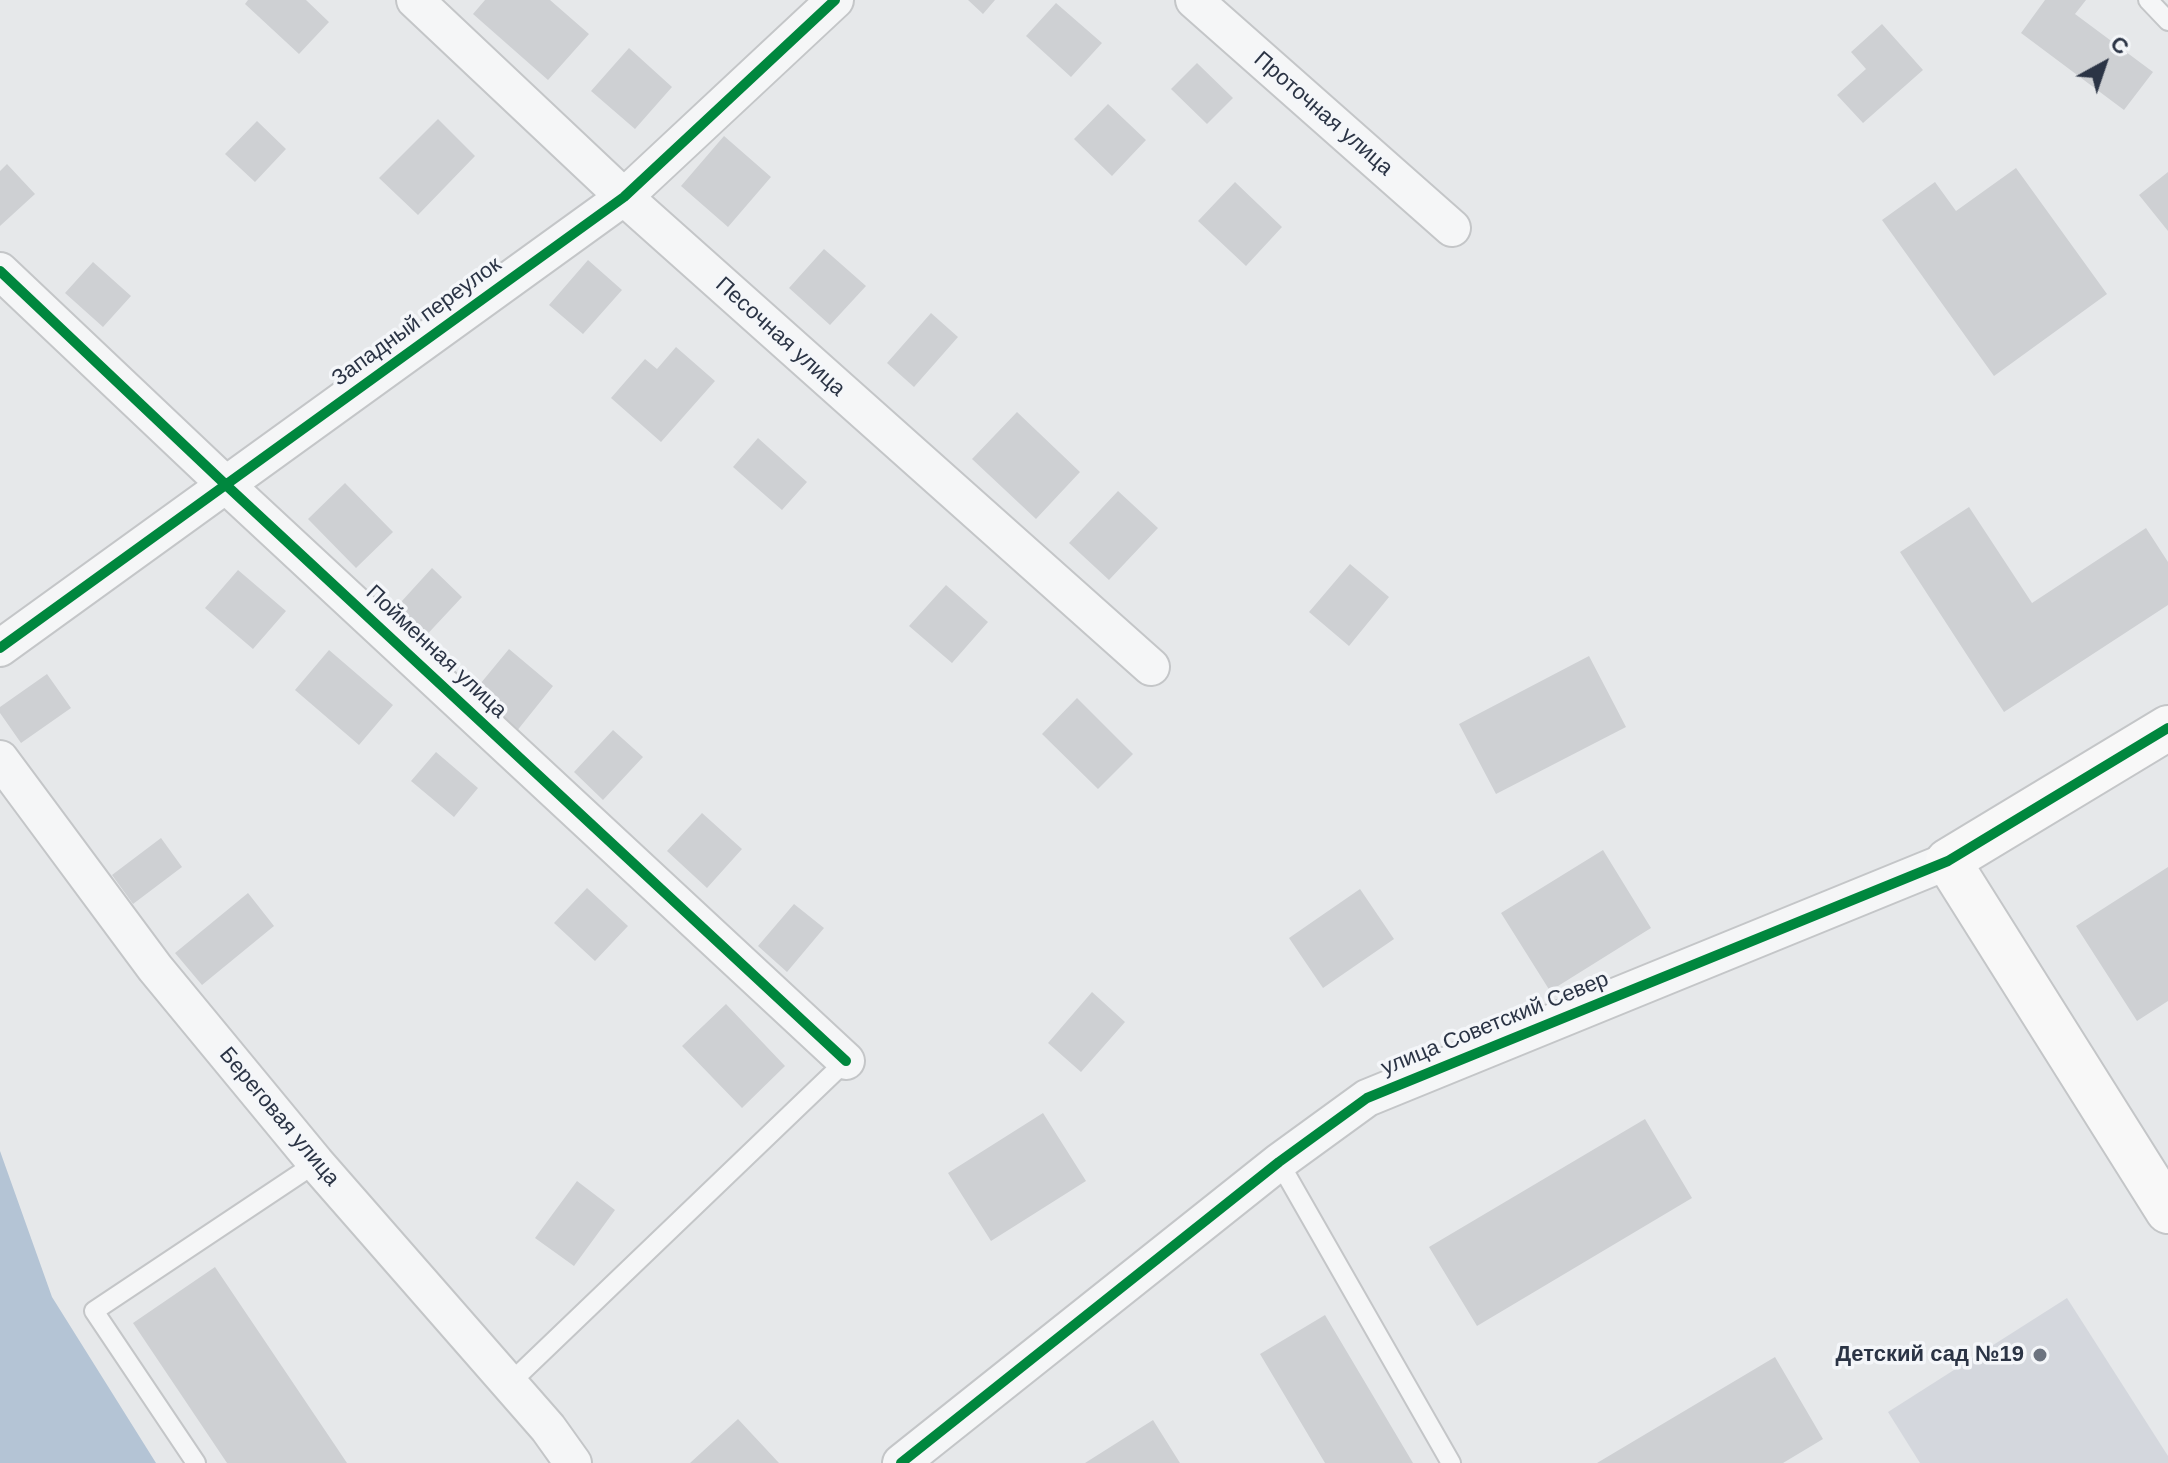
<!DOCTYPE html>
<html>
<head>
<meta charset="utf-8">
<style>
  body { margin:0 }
  #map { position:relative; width:2168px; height:1463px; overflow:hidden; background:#e6e8ea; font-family:Helvetica,sans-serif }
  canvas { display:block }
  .north { position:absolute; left:2064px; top:24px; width:80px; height:80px; -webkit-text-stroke:6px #f4f6f9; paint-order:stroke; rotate:40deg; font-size:22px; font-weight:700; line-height:32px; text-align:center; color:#2b3445 }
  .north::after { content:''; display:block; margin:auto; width:28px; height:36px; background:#2b3445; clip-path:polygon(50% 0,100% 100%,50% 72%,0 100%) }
</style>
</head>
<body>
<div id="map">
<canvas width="2168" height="1463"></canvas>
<div class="north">С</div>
</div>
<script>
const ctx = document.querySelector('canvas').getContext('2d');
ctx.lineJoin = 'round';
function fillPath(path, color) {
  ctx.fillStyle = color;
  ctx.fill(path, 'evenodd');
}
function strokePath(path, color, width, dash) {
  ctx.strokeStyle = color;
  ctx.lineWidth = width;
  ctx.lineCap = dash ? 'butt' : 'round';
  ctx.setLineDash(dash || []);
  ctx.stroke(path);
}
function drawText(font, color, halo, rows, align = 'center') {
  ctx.font = font + ' Helvetica,sans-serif';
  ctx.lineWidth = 7;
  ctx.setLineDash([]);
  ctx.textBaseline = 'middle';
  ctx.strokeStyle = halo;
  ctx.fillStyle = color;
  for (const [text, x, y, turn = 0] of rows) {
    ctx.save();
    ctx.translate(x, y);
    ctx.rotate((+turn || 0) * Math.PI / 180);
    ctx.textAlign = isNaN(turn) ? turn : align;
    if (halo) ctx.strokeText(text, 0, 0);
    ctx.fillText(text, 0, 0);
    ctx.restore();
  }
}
const built = new Path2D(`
  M2067,1298L2168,1456V1463H1920L1888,1412Z`);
const water = new Path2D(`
  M0,1151L52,1297L156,1463H0Z`);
const building = new Path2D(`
  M248,0H306L329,22L299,54L245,4Z
  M485,0H550L589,34L548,80L473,14Z
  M968,0H995L983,14Z
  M2045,0H2086L2075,14L2153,72L2124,110L2021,33Z
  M1056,3L1102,43L1071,77L1026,36Z
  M1882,24L1923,70L1863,123L1837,95L1866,69L1851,52Z
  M629,48L672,87L635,129L591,91Z
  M1197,63L1233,98L1207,124L1171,89Z
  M1108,104L1146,140L1112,176L1074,139Z
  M438,119L475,156L418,215L379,178Z
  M257,121L286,149L255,182L225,154Z
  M724,136L771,177L728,227L681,186Z
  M7,164L35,194L0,226V171Z
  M2016,168L2107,294L1994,376L1882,220L1935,182L1956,211Z
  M2168,172V231L2139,195Z
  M1235,182L1282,227L1246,266L1198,221Z
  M824,249L866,286L830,325L789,288Z
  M588,260L622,290L583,334L549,305Z
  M93,262L131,296L103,327L65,293Z
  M931,313L958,337L914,387L887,363Z
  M676,347L715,381L661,442L611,398L645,359L657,369Z
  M1017,412L1080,472L1036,519L972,459Z
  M758,438L807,482L782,510L733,467Z
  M345,483L393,532L356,568L308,519Z
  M1118,491L1158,528L1109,580L1069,543Z
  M1969,507L2032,603L2146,528L2168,562V605L2004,712L1900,552Z
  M1350,564L1389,597L1349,646L1309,612Z
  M432,568L462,597L421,641L391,613Z
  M238,570L286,611L253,649L205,608Z
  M946,585L988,622L952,663L909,626Z
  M509,649L553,686L516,732L471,695Z
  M329,650L393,705L359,745L295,690Z
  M1589,656L1626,727L1496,794L1459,724Z
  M47,674L71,708L21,743L0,713V707Z
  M1077,698L1133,754L1098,789L1042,734Z
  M613,730L643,757L603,800L574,772Z
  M436,752L478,788L454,817L411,781Z
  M702,813L742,849L707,888L667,851Z
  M161,838L182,867L133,904L112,875Z
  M1603,850L1651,928L1550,991L1501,913Z
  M2168,867V1001L2137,1021L2076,926Z
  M587,888L628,926L595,961L554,923Z
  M1360,889L1394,939L1323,988L1289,938Z
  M248,893L274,926L202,985L175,953Z
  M794,904L824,928L787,972L758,946Z
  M1092,992L1125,1022L1081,1072L1048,1043Z
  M726,1004L785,1066L742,1108L682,1046Z
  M1043,1113L1086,1181L991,1241L948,1173Z
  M1645,1119L1692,1198L1477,1326L1429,1247Z
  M577,1181L615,1210L574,1266L535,1238Z
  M215,1267L347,1463H227L133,1323Z
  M1325,1315L1413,1463H1325L1260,1354Z
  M1775,1357L1823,1439L1783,1463H1597Z
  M738,1419L779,1463H690Z
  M1153,1420L1180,1463H1085Z`);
const lane = new Path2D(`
  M2148,0L2168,21
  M1279,1162L1451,1463
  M509,1384L846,1061
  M196,1463L94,1311L316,1163`);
const street = new Path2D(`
  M415,0L624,197L1151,667
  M1194,0L1452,228
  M0,271L226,485L846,1061
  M0,648L624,197L835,0
  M0,759L155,968L316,1163L548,1428L573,1463
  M901,1463L1279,1162L1367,1098L1948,861`);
const secondary = new Path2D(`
  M2168,728L1948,861L2168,1211`);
const cycleway = new Path2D(`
  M0,271L226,485L846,1061
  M0,648L624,197L835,0
  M901,1463L1279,1162L1367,1098L1948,861L2168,728`);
const markers = [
  [2040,1355,8,"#6c737f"]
];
const streetNames = [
  ["Проточная улица",1323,114,41],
  ["Западный переулок",417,322,-36],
  ["Песочная улица",780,337,42],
  ["Пойменная улица",436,652,43],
  ["улица Советский Север",1495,1024,-22],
  ["Береговая улица",279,1117,50]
];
const poiNames = [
  ["Детский сад №19",2024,1355]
];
fillPath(built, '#d4d7dd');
fillPath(water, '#b4c4d5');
fillPath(building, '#ced0d3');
strokePath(lane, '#c4c6c8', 22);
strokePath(street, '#c4c6c8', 40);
strokePath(secondary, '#c4c6c8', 48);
strokePath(lane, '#f5f6f7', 18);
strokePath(street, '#f5f6f7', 36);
strokePath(secondary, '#f8f8f8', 44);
strokePath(cycleway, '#00873e', 10);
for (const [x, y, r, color] of markers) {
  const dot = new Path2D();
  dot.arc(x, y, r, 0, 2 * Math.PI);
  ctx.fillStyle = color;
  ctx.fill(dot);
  strokePath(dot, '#f4f6f9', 3);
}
drawText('22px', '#2b3445', '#f4f6f9', streetNames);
drawText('bold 22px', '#2b3445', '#f4f6f9', poiNames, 'right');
</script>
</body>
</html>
